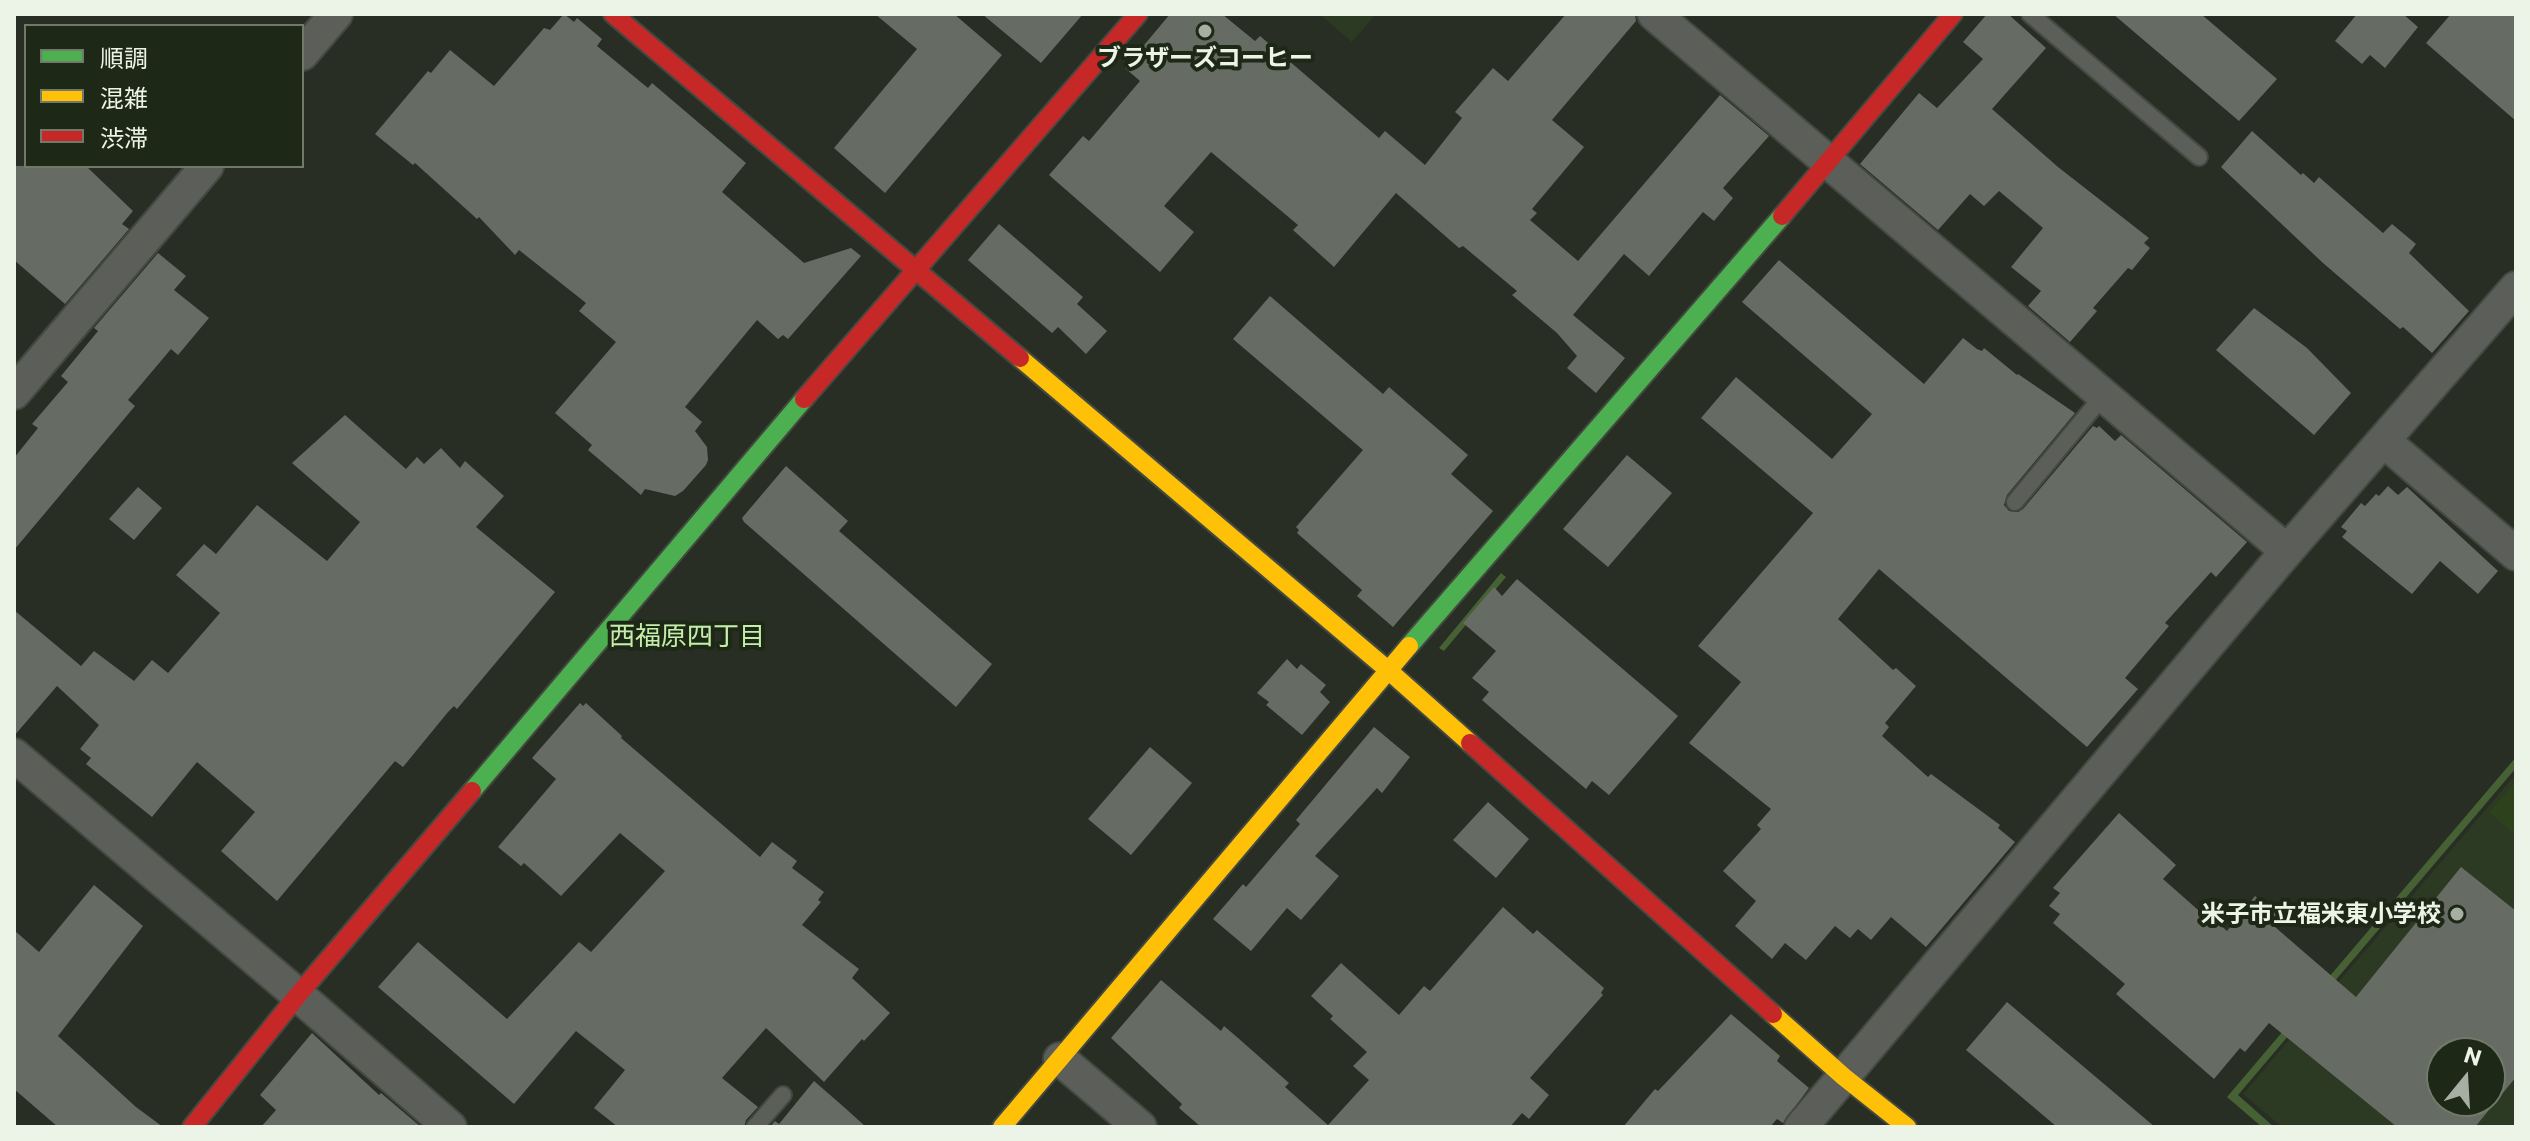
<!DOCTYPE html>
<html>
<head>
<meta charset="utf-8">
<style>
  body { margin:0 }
  #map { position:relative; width:2530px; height:1141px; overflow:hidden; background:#282e24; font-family:Commissioner,"Noto Sans JP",sans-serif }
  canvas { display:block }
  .frame { position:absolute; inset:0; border:16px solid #ecf3e7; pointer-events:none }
  .legend { position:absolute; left:24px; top:24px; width:280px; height:144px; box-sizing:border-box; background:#1e2816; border:2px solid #70796a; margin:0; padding:10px 14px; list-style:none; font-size:24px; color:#ecf3e7 }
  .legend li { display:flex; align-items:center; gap:16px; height:40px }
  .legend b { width:40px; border:2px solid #70796a }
  .north { position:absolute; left:2426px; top:1037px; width:80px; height:80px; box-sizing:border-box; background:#1e2816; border:2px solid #70796a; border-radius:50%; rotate:18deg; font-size:22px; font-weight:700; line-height:32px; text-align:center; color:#ecf3e7 }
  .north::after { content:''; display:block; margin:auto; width:28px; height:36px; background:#a7aea3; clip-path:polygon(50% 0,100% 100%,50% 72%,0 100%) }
</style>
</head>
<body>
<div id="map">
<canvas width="2530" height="1141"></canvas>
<div class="frame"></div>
<ul class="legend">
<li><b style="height:10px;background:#4caf50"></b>順調</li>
<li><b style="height:10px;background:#ffc107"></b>混雑</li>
<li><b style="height:10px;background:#c62828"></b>渋滞</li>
</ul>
<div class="north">N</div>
</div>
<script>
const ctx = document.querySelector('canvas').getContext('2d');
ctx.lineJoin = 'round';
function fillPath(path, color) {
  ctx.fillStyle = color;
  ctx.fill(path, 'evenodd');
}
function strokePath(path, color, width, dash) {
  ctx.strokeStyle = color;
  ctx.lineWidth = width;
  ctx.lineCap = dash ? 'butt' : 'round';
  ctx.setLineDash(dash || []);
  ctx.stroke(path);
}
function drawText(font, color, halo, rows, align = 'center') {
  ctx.font = font + ' Commissioner,"Noto Sans JP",sans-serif';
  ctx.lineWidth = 8;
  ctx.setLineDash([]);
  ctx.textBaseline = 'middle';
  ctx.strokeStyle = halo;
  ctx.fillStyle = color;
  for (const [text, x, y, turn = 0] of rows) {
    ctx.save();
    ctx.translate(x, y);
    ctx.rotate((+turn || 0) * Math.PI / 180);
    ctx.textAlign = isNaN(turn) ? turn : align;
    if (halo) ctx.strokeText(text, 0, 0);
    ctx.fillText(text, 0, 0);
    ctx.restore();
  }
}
const built = new Path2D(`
  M1319,14H1376L1352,42Z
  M2516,774V1127H2282L2243,1094ZM2442,1053H2490V1101H2442Z`);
const green = new Path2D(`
  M2516,781V836L2489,812Z`);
const water = new Path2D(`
  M1501,573L1506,577L1444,651L1439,648Z
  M2516,757V768L2238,1095L2274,1127H2262L2227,1097Z`);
const building = new Path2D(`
  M564,14L574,22L577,18L602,39L597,46L648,88L652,83L746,163L722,192L804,263L851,248L861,256L788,339L783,335L778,339L757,320L685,407L702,422L695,431L707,447L708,460L706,465L683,491L675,496L645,489L641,495L588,450L592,445L555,413L616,342L579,311L586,303L519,250L515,255L479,217L477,219L415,163L413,165L375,134L428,71L431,73L450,50L494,86L544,28L550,30Z
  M875,14H954L1002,55L885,193L834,148L917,49Z
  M982,14H1083L1041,63Z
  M1170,14H1222L1255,41L1260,36L1379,138L1385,131L1425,165L1462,118L1455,112L1493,68L1508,81L1566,14H1635L1636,21L1552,120L1584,147L1532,209L1537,213L1530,220L1578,261L1720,95L1769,136L1723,188L1733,198L1714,221L1703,212L1649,276L1624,254L1573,315L1625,358L1596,393L1567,368L1577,356L1557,333L1512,295L1517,291L1463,246L1459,248L1396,193L1334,267L1293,230L1298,225L1211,152L1164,206L1194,232L1160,272L1049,175L1083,136L1089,141L1140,81L1125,68Z
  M1987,14H2008L2046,48L1992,109L2058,167L2149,238L2144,243L2150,248L2132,270L2128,268L2093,308L2097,311L2070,342L2028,306L2041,291L2011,267L2043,228L1999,191L1984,206L1970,194L1938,230L1860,164L1919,93L1937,108L1983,59L1963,42Z
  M2113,14H2201L2277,79L2239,121Z
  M2357,14H2403L2418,27L2385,68L2370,55L2362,64L2335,41Z
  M2451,14H2516V121L2426,43Z
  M2252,131L2301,175L2303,173L2314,183L2319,177L2383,233L2392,224L2416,244L2409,253L2469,311L2432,353L2403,327L2400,329L2323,263L2221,167Z
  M14,166H86L133,211L122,224L129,229L65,304L14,260Z
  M999,224L1083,297L1077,304L1107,331L1086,354L1058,327L1052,333L968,260Z
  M158,253L186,276L174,290L209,318L178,355L171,349L128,400L135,406L14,550V458L38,428L32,424L68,382L61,376L98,331L94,328Z
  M1779,260L1924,384L1963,338L1977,349L1982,351L1984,348L2017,375L2018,374L2075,413L2007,495L2004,505L2009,511L2018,512L2023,509L2093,426L2097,428L2099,426L2115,441L2121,435L2247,542L2216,577L2211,572L2165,623L2169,626L2125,678L2138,689L2087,747L1879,569L1838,619L1893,670L1896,668L1916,686L1885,723L1889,727L1882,736L1928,777L1931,774L2000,825L1998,828L2015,842L1926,947L1891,917L1871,940L1858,929L1850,938L1835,926L1806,960L1785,943L1772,959L1735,926L1756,901L1723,871L1761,829L1757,825L1771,809L1689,743L1741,682L1698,646L1813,513L1701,418L1736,377L1832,459L1872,414L1742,302Z
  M1270,296L1383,394L1389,387L1468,455L1451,474L1493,511L1393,627L1357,596L1362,590L1297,533L1299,530L1296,527L1363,450L1233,339Z
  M2254,308L2307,348L2351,393L2314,435L2216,350Z
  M345,415L406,469L417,457L424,464L441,448L460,468L465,461L504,496L476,527L555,592L457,709L454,706L448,712L403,767L395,761L277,901L221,851L255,812L197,762L152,817L86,764L91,758L80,749L99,725L57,686L14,736V610L81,666L94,651L134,681L152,660L168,673L220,613L176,575L204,544L216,554L257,505L327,561L360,522L292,463Z
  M1627,455L1672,493L1608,567L1563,529Z
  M786,466L848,521L839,531L992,664L956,707L744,522L742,518Z
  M2388,486L2398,495L2407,487L2498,571L2478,594L2440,561L2412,594L2342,537L2347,531L2341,527L2361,503L2365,506L2376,494L2379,496Z
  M138,487L162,508L134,540L109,519Z
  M1517,579L1678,716L1609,795L1592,781L1586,789L1519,732L1482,700L1489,692L1472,678L1496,651L1463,623L1494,587L1502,596Z
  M1287,659L1297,669L1301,664L1326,685L1320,692L1330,702L1302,735L1266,705L1269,702L1257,693Z
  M580,703L583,706L586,703L622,736L621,738L760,857L772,842L797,861L792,868L824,892L818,900L821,902L802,925L859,969L852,978L890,1013L864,1041L862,1039L824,1082L766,1028L722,1078L758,1107L746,1120L744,1127H618L594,1108L625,1070L576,1031L514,1104L378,987L418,942L507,1019L579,942L591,952L665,871L620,833L561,896L524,863L521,866L498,847L556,779L532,758Z
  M1374,727L1410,757L1382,793L1377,788L1315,856L1339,876L1301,920L1287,908L1251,951L1213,919L1243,884L1246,887L1300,824L1296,820Z
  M1150,747L1192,783L1131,855L1088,819Z
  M1488,802L1529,839L1496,878L1453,840Z
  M2119,813L2176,865L2163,879L2214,924L2216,921L2227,931L2255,896L2281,918L2275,927L2356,997L2461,867L2516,911V1077L2475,1127H2397L2269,1023L2245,1052L2240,1048L2214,1079L2116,994L2125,984L2053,923L2060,914L2049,906L2060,893L2053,888ZM2442,1053H2490V1101H2442Z
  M94,885L143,926L58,1036L136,1107L163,1127H58L14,1089V930L39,952Z
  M1503,907L1533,934L1537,930L1604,988L1601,993L1603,995L1530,1078L1549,1095L1529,1119L1522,1113L1510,1127H1201L1179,1108L1182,1104L1111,1038L1161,980L1221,1031L1224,1026L1238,1038L1289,1083L1285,1087L1328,1125L1369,1080L1353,1066L1367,1052L1330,1019L1333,1016L1311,996L1341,963L1399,1015L1424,986L1430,991Z
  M2007,1002L2155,1127H2057L1966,1050Z
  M1731,1014L1780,1056L1777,1061L1809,1088L1783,1123L1777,1119L1770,1127H1623L1655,1089L1658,1091Z
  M312,1033L379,1095L381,1093L421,1127H261L276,1110L260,1095Z
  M814,1081L845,1108L866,1127H770L775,1121L779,1124Z`);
const lane = new Path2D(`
  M2030,14L2199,157
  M2015,502L2103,396
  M755,1127L783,1095`);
const street = new Path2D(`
  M1654,14L2287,551
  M302,54L336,14
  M14,393L207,166
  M2384,441L2516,554
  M14,755L298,995L450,1127
  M1060,1059L1140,1127
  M1801,1127L2287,551L2516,288`);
const fast = new Path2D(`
  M1409,646L1782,216
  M472,791L804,399`);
const slow = new Path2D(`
  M1020,358L1388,670L1470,743
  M1773,1014L1844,1077L1907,1127
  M1002,1127L1409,646`);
const jam = new Path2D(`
  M613,14L1020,358
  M1782,216L1953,14
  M804,399L1138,14
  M1470,743L1773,1014
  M192,1127L298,995L472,791`);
const markers = [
  [1205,31,8,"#a7aea3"],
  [2457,914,8,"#a7aea3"]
];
const poiNames = [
  ["ブラザーズコーヒー",1205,58],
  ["米子市立福米東小学校",2441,914,"right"]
];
const neighbourhoodNames = [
  ["西福原四丁目",687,636]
];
fillPath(built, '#2c3923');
fillPath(green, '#2c411c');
fillPath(water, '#466133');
fillPath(building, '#666c63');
strokePath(lane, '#434940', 20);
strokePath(street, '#434940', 36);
strokePath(fast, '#434940', 22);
strokePath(slow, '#434940', 22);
strokePath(jam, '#434940', 22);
strokePath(lane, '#5c5e5a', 16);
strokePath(street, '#5c5e5a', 32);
strokePath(fast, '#4caf50', 18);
strokePath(slow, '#ffc107', 18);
strokePath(jam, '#c62828', 18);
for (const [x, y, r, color] of markers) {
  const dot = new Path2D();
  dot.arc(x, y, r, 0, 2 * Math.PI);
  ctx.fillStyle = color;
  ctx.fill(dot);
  strokePath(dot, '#1e2816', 3);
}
drawText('bold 24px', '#ecf3e7', '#1e2816', poiNames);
drawText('26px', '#c4eda9', '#1e2816', neighbourhoodNames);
</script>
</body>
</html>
